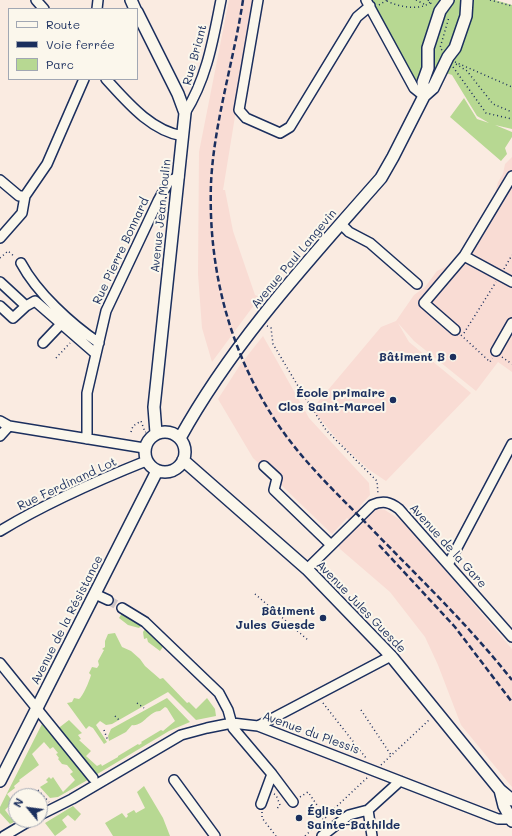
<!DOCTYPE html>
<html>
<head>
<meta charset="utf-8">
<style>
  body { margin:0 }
  #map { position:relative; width:512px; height:836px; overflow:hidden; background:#faebe1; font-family:Mali,sans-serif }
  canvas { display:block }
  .legend { position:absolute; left:8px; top:8px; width:130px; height:72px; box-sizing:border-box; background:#fbf7ec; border:1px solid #a1a7b3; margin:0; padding:5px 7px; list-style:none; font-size:12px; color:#1b2f5e }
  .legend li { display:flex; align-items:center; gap:8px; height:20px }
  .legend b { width:20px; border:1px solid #a1a7b3 }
  .north { position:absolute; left:8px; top:788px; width:40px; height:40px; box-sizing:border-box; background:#fbf7ec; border:1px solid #a1a7b3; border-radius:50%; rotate:299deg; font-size:11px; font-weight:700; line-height:16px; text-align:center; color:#1b2f5e }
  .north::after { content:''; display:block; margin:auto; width:14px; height:18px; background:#1b2f5e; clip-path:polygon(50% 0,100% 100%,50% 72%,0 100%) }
</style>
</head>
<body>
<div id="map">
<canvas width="512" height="836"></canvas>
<ul class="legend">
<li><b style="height:5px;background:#fbf7ec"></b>Route</li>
<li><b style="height:5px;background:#1b2f5e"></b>Voie ferrée</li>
<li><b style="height:11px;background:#b7d892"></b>Parc</li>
</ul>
<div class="north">N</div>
</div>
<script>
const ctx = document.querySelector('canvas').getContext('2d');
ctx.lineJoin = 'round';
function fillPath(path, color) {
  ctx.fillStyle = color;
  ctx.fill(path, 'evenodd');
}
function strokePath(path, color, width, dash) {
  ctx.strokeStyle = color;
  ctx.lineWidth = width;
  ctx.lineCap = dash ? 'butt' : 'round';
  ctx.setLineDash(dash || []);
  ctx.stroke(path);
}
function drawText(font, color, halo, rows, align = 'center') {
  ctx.font = font + ' Mali,sans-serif';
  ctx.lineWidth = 4;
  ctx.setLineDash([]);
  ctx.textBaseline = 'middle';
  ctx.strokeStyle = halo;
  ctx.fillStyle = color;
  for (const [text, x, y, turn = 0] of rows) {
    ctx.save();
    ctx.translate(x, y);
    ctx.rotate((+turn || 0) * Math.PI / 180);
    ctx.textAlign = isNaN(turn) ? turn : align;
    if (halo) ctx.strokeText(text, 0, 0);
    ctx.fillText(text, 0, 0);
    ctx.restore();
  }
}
const built = new Path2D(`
  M229,0H254L223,190H225L233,231L255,295L260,297L212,362L202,328L198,274L199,152Z
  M512,157V372L498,362L476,391L414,341L398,323L409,342L471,393L386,481L368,469L340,443L312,409L381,327L396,321L414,295L425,287L437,271L453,263L495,194L498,182L503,174L505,164Z
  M263,336L309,418L369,483L370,495L360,506L367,513L378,509L385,510L405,523L512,649V787L461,725L438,665L425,637L390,592L340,549L337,543L354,525L347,518L332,534L253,458L218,399L240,365Z`);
const green = new Path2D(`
  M372,0H444L426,65L418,80L413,78Z
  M453,0H462V12L452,46L428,84L431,52L441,16Z
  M471,0H495L512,5V129L495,125L512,132V137L505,148L507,154L501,161L450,117L464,98L477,119L489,123L477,116L452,75L446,73Z
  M122,613L142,625L139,628L128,625L119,618Z
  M145,629H147L165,644L160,651L148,642L147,638L144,639L143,632Z
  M115,633L122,647L131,651L140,659L145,666L160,679L163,678L187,703L189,702L196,709L207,698L215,709L216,716L196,720L168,692L112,724L106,725L100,721L96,725L107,742L104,744L93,728L89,726L86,729L67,703L72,702L74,698L79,699C83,696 89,682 91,675L89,673L92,667L97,668L99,665L98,661L104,650L102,649L105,647V641L108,634Z
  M167,698L190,722L169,731L94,776L56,730L69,720L82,733L78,735L81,739L79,740L91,751L86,756L97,766L101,764L102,766L118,757V756L138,744L139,745L142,743L141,742L161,730L163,731L175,721L167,708L165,707L160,711C149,711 143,727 132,725L126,732L109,741L108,736L111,729Z
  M44,720L91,778L58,797L50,798L40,787L48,782L46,780L49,777L51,779L53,777L63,792L75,780L70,774L73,772L67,765L62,764L58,759L59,758L56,754L58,753L53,747L50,749L44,742L32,754L39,765L19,780L20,781L14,786L15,788L7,794L13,802L5,810L11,818L16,814V820H18L10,824L0,813V807Z
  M144,786L163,818L170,836H113L105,823L122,813L126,818L128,816L127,814L134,810L136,813L145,808L137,792Z
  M73,806L81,814L75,821L68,815L62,820L67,827L55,836L45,823Z`);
const minorTunnel = new Path2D(`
  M108,600L122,608`);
const path = new Path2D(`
  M416,0L424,4
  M428,0L433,6
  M490,0L512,6
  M387,1C398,7 424,12 432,0
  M379,5L387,0
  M442,50L440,48L449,17
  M455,62L512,87
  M456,64L467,71L493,104L512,112
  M453,67L486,113L512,119
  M0,258L8,251L15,257
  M504,269L512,255
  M267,326L271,328L273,344L301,391L326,430L377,481L378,494
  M464,333L496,282
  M461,335L490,362L492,358
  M502,357L512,364
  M56,358L70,343
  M131,432L133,426L141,421L145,432H146
  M255,594L309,641
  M137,703L144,708
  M323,703L366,758
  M361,710L391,755
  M115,716L120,721
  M104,730L108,741
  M381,765L429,720
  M38,790L49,802
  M274,794L276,795L280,805L276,810
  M300,797L308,792L326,818
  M262,812V818L276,836
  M305,836L368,777`);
const minor = new Path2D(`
  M36,0L44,9
  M258,0L239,110L246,118L280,133L290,127L357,17L370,6
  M366,0L414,88L424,96
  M97,9L98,0
  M106,79C127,102 151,131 183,136
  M185,113C207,78 213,40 221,0
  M512,176L464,256L512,282
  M0,180L19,196H25
  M341,224L349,232L370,243L417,284
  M0,238L22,213L25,196L47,164L84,79
  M21,263C37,293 71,324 99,343
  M0,282L26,306L35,301L96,354
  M0,306L13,318L26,306
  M455,330L424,303L464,256
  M43,343L62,323
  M496,351L512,323
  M0,421L9,426L144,448
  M0,436L9,426
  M87,439V393L106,311L158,201L169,181L179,177
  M264,466L277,478L274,490L331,545
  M0,531C46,503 96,481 146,461
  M449,563L512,444
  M307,569L372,505C383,500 390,502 399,509L512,637
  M95,594L108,600
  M122,608L145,622L219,693L228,710L233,728L272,774L293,802
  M0,663L93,778
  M258,726L391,656
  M174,780L215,836
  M261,804L272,774
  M40,815L72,799L181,735L207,728L232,723L258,726L498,819H510
  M4,836L31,820
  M322,836L349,815L368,810
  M372,836L368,810L400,781`);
const major = new Path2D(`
  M131,0L135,9
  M137,12L178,94L185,113L154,407L156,433
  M424,96L423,82L428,68V48L440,11L448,0
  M145 452a20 20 0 1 1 40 0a20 20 0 1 1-40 0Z
  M180,438C233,342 309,260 381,178L393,157L424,96L433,88L448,57L455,48L466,16L467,0
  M183,460L307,569L391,656L500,790L512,800
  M0,781L157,471
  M500,790L504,806L512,821`);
const rail = new Path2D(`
  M243,0C234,60 214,122 211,183C208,266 228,347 273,417C298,456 331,488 364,521C414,573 467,623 512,680
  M379,545L455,627L512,702`);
const markers = [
  [453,357,4,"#1b2f5e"],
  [393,400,4,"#1b2f5e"],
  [323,618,4,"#1b2f5e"],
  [299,818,4,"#1b2f5e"]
];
const streetNames = [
  ["Rue Briant",195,55,-75],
  ["Avenue Jean Moulin",161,216,-84],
  ["Rue Pierre Bonnard",121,251,-65],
  ["Avenue Paul Langevin",294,259,-50],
  ["Rue Ferdinand Lot",67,484,-25],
  ["Avenue de la Gare",448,546,48],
  ["Avenue Jules Guesde",361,607,46],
  ["Avenue de la Résistance",67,620,-63],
  ["Avenue du Plessis",311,733,20]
];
const poiNames = [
  ["Bâtiment B",445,357],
  ["École primaire",385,393],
  ["Clos Saint-Marcel",385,407],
  ["Bâtiment",315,611],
  ["Jules Guesde",315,625],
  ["Église",307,811,"left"],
  ["Sainte-Bathilde",307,825,"left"]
];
fillPath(built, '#f9dcd4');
fillPath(green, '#b7d892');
strokePath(minorTunnel, '#cdc5c7', 9, [9, 4.5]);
strokePath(minor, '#1b2f5e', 12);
strokePath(major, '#1b2f5e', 14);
strokePath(path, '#1b2f5e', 1.5, [1, 3]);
strokePath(minor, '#fbf7ec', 9);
strokePath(major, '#fbf7ec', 11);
strokePath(rail, '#1b2f5e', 2.5, [6, 3]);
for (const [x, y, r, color] of markers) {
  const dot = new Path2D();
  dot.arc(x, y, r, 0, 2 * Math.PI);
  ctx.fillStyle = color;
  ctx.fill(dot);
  strokePath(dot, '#fbf7ec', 1.5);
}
drawText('12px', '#1b2f5e', '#fbf7ec', streetNames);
drawText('bold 12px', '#1b2f5e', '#fbf7ec', poiNames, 'right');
</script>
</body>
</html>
